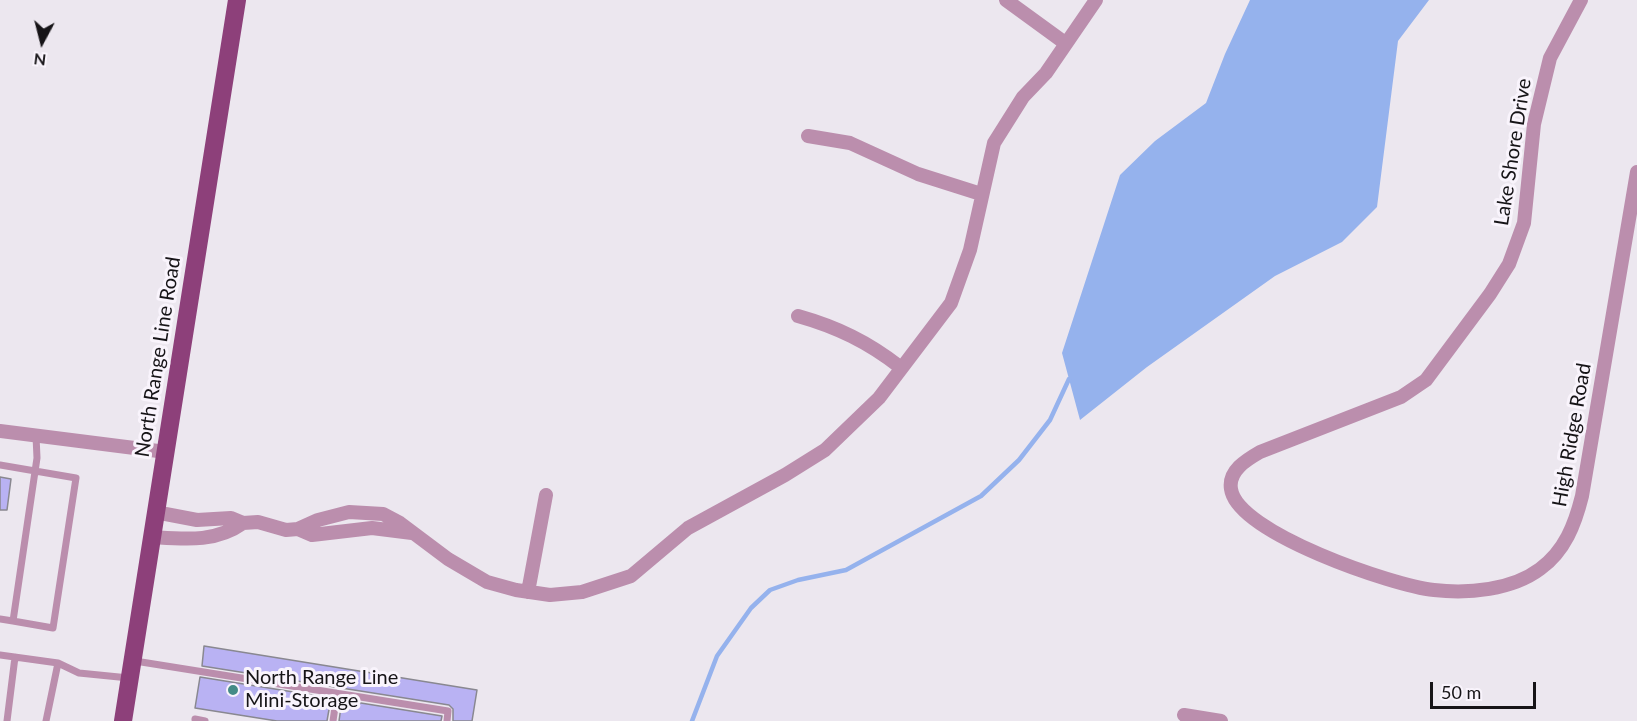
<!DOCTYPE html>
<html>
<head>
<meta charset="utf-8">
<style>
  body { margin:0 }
  #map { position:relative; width:1637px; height:721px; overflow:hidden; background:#ece7ef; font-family:Lato,sans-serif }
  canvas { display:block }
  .north { position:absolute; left:12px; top:12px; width:60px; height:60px; -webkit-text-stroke:4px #f9f4fc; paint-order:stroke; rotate:187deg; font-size:16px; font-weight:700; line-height:24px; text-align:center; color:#161417 }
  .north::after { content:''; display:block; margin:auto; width:21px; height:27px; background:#161417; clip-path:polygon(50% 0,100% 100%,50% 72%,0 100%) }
  .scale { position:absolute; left:1430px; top:682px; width:106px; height:27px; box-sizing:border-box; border:3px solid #161417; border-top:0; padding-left:8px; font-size:18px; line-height:21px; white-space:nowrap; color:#161417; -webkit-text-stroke:4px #f9f4fc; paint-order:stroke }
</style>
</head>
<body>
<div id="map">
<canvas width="1637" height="721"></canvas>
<div class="north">N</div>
<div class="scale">50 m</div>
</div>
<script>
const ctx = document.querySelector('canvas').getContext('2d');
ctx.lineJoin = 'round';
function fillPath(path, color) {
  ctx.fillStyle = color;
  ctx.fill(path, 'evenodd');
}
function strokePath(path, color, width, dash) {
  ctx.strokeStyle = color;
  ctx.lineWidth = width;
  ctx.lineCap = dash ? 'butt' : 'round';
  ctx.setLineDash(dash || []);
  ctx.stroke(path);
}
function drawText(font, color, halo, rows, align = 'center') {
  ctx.font = font + ' Lato,sans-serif';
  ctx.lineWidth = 6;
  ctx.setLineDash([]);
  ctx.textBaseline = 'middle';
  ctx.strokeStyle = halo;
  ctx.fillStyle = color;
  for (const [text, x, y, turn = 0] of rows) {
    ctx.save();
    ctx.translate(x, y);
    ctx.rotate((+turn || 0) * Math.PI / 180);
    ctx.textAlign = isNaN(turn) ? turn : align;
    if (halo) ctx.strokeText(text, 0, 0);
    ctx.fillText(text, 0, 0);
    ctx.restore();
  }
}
const water = new Path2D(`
  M1250,0H1429L1398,41L1377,207L1342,242L1275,276L1147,367L1080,420L1062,353L1120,175L1155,141L1206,103L1225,54Z`);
const stream = new Path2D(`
  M692,721L717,656L751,608L770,590L798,580L846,570L981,496L1019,460L1050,420L1069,379`);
const building = new Path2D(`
  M0,477L11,479L7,510H0Z
  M204,646L477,690L472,721H453V709L449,705L202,666Z
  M200,677L331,698L327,721H277L195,708Z
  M342,700L442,716L441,721H339Z`);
const lane = new Path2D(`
  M0,465L76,478L53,628L13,621
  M0,619L13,621L37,458L36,436
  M0,655L58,663L79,673L129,678
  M135,661L448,711L447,721
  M195,719L205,721
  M7,721L15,657
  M46,721L58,663
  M333,721L337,693`);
const street = new Path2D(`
  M1006,0L1065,43
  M1581,0L1550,58L1534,124L1524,223L1509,264L1490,294L1426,380L1401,397L1260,452C1246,460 1228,471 1231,489C1237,533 1394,586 1434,590C1468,594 1512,590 1540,569C1565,551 1575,524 1582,496L1637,172
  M808,136L850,143L918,174L981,194
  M798,316C837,327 868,342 900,367
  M0,431L166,452
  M155,512L197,520L231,518L243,523L258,522L286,530L298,529L318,520L349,512L383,514L400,523L448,559L487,582L516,590L550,595L582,592L631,576L688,528L785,475L825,450L879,398L951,303L970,250L994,143L1023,97L1046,73L1096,0
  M298,529L312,535L372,528L412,533
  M151,537C184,539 215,543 243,523
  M528,592L546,495
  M1184,715L1221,721`);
const primary = new Path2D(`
  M123,721L237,0`);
const markers = [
  [233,690,6,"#448b87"]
];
const streetNames = [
  ["Lake Shore Drive",1513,152,-81],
  ["North Range Line Road",158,357,-81],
  ["High Ridge Road",1572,435,-80]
];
const poiNames = [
  ["North Range Line",245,678],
  ["Mini-Storage",245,701]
];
fillPath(water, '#95b2ed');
strokePath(stream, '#95b2ed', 4.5);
fillPath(building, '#b9b2f3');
strokePath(building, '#898890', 1.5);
strokePath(lane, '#bb8ead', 7);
strokePath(street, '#bb8ead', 14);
strokePath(primary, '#8d407a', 18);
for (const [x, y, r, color] of markers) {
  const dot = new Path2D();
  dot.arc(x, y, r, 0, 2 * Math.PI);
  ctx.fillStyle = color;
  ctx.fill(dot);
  strokePath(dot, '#f9f4fc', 2);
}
drawText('20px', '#161417', '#f9f4fc', streetNames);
drawText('20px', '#161417', '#f9f4fc', poiNames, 'left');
</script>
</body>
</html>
